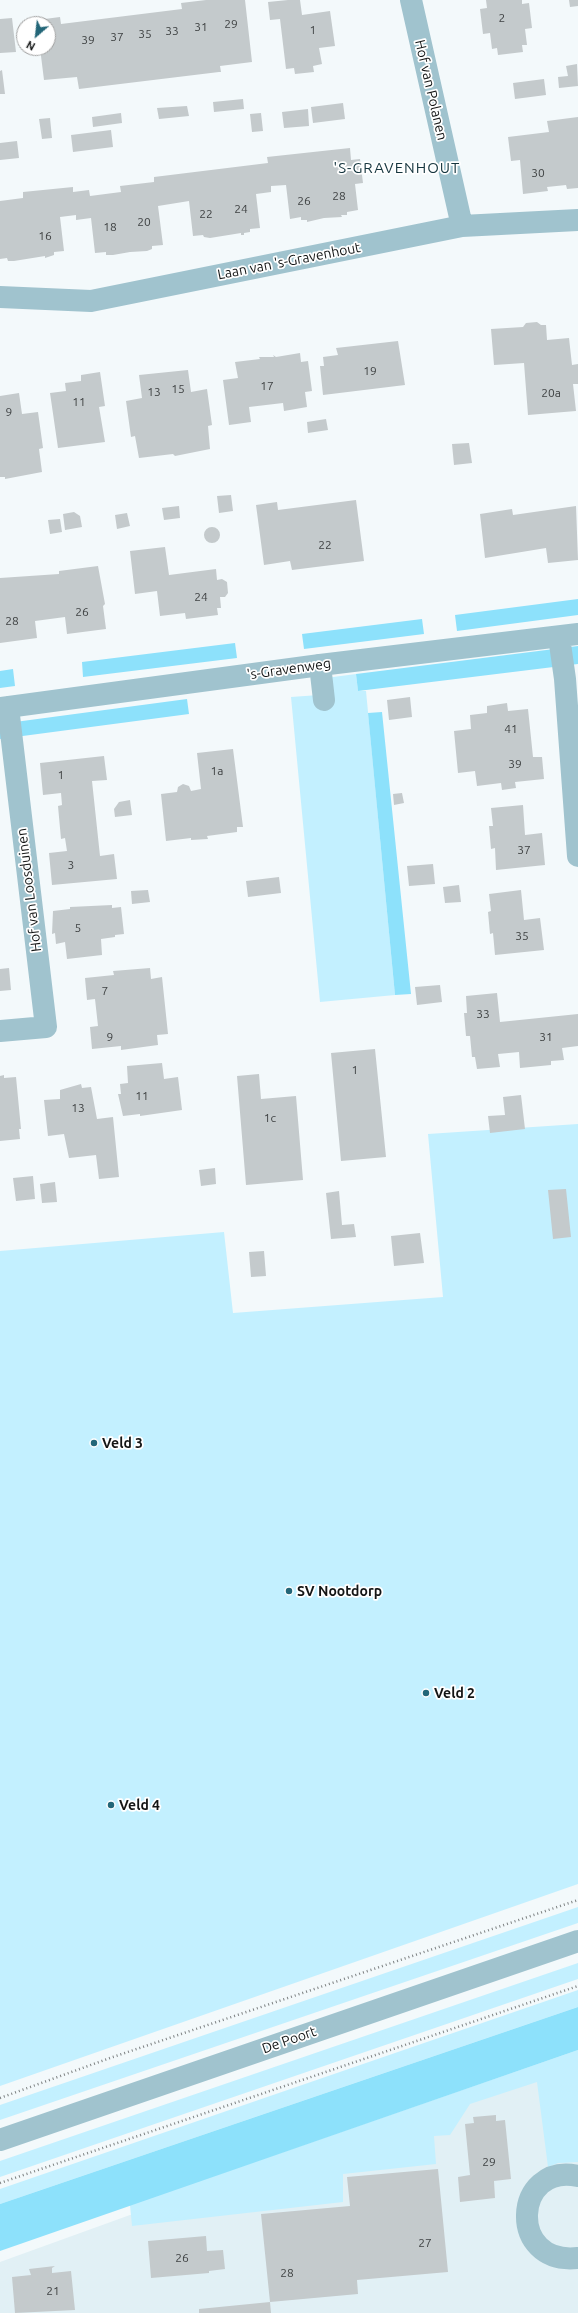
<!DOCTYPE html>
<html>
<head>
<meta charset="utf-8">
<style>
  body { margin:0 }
  #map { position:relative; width:578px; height:2313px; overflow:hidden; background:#f3f9fb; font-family:Ubuntu,sans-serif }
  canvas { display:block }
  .north { position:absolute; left:16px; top:16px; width:40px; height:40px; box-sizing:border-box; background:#fff; border:1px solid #a1a1a1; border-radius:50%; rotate:208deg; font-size:11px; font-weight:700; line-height:16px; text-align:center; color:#131515 }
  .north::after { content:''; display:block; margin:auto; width:14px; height:18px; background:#236678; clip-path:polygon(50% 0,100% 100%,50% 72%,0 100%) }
</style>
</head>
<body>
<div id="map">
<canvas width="578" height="2313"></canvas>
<div class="north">N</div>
</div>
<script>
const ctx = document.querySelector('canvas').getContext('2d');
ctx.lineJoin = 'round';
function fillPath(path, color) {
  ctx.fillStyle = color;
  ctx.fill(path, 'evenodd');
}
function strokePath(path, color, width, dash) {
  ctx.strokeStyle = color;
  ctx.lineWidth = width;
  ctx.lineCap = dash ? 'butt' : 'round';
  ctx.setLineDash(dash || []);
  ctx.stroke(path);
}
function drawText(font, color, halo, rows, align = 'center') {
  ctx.font = font + ' Ubuntu,sans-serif';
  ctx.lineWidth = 3.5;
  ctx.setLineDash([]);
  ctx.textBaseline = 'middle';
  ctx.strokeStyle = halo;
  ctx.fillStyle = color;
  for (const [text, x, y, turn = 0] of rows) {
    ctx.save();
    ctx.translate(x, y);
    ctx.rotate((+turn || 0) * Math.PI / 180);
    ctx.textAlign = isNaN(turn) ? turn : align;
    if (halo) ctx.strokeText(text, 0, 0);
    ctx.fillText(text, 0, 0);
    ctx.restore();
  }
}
const built = new Path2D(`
  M578,2053V2313H0V2262Z`);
const green = new Path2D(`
  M356,674L358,691H366L395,995L320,1002L291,697L319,695L318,679Z
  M578,1124V1884L0,2086V1251L224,1232L233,1313L443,1297L428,1134Z
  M578,1907V1923L0,2120V2105Z
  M578,1963V1979L0,2177V2161Z
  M578,1990V2007L0,2204V2189Z
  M578,2050V2162L558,2163L548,2167L537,2082L470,2104L450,2135L434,2136L436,2164L343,2174V2202L132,2226L130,2205Z`);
const water = new Path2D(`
  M578,599V615L457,631L455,615Z
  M422,619L424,634L304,649L302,634Z
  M235,643L237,658L83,677L82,662Z
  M578,646V664L358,691L356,674Z
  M13,669L15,686L0,688V671Z
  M187,699L189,714L0,739V724Z
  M382,712L411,994L395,995L368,713Z
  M578,2007V2050L0,2251V2204Z`);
const building = new Path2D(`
  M206,0H245L252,62L220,66L221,72H219L79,89L77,77L44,80L40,48H48V24H38L37,20L60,17L61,24L182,9L181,3Z
  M288,0H300L302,15L330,11L335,46L319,48L322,64L313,66L314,72L295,74L294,68L286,69L280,19L270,20L268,2Z
  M486,0H522V4L529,3L532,28L525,29L527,45H522L523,52L498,55L497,48L492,49L490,33L483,34L480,9L487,8Z
  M569,0H578V6L570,7Z
  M12,18L16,52L0,53V19Z
  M577,64L578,86L559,88L558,77L568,76L566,66Z
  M2,70L5,94H0V71Z
  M544,79L546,95L515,99L513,83Z
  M243,99L244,109L214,112L213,102Z
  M343,103L345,119L313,123L311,107Z
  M187,106L189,116L159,119L157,108Z
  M308,109L309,126L284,128L282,112Z
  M121,113L122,123L93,127L92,117Z
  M261,113L263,131L252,132L250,114Z
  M578,117V188L567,189L566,185L547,187L548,191L523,194L520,160L511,161L508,137L549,132L547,121Z
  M50,118L52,138L42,139L39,119Z
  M111,130L113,147L73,152L71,135Z
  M17,141L19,158L0,160V143Z
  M350,148L351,160L360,159L363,183L355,184L358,210L347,212V215H341L342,217L324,218L307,222V220H301V217L290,219L286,185L271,186V192L256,194L260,228L250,229V232L244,233V235H241V233L210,238L204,237L203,235L193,236L189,201L158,206L163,245L152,246V249L147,251L130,252L113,255H106V252L95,253L91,218L76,220V215L60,217L64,251L54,252V255L45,258V256L14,261H8L7,258L0,259V201L23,198V192L73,187V192L89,190L90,196L121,192L120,186L154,182V177L268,163L267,157Z
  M537,322L541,325H546L547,340L569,338L572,365L578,364V384H573L576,411L528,415L524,363L494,365L491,329L523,327L526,323Z
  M398,341L405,385L323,395L320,366H324L323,357L338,355L336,348Z
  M300,353L301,362L308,361L312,391L305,392L307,407L284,411L283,403L249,407L251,422L229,425L223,380L238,378L235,362L260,359L259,357H274L273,355L276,357Z
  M188,370L191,392L207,389L212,425L208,426L210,449L175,456L173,454L139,458L135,436L131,437L126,401L142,398L139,375Z
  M100,372L105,406L99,407L105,442L58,448L50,393L66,391L65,383L81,381V375Z
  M19,393L22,414L38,412L43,448L39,449L42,472L5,479V477H0V396Z
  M326,419L328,430L308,433L307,422Z
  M469,443L472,463L454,465L452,444Z
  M231,495L233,511L219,513L217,496Z
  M356,500L364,561L292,570L290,561L264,565L256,505L277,502L278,510Z
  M179,506L180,518L164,520L162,508Z
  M576,506L578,560L548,563L546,548L485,558L480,514L512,509L513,515Z
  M74,512L80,516L82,527L65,530L63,514Z
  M127,513L130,526L117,529L115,515Z
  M60,519L62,532L50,534L48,520Z
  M204 535a8 8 0 1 1 16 0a8 8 0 1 1-16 0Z
  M165,547L169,575L216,569L217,580L222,579L227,582L228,593L225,597H220L221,608H217L218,615L186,619L185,613L160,616L157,591L135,594L130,551Z
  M98,566L105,604L103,606L106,629L67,634L65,617L35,621L37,638L0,643V578L59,574V571Z
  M410,697L412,717L389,720L387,700Z
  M507,703L508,711L528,709L533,757H542L544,779L515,782L516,788L502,790L501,783L477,786L475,771L458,773L454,731L471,729L470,715L487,713V706Z
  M233,749L243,827H237V832L207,836L208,839L191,840V838L166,841L161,794L177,792L178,787L183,784L189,786L191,791L201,789L197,753Z
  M104,756L107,780L92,781L100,856L114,854L117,879L52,885L49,853L67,851L65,838L61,839L58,806L62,805L61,793L43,795L40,763Z
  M402,793L404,803L394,805L393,794Z
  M130,800L132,815L115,817L114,809L119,802Z
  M523,805L525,835L542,833L545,865L496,870L495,848L491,849L489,826H493L491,808Z
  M433,864L435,884L409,886L407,866Z
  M279,877L281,893L248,897L246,881Z
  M459,885L461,902L445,903L443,887Z
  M148,890L150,902L132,904L131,891Z
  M521,890L524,920L540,918L544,950L495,955L493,933L490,934L488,912L491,911L489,894Z
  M112,905V908L121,907L124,934L115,935V937L101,939L102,955L67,959L65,942L56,944L55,933L52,934L53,911L70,909V907Z
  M9,968L11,990L0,991V969Z
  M150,968L151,979L162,977L168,1034L157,1035L158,1045L121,1050V1046L92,1049L90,1027L98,1026L95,999L87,1000L85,978L114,975L113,971Z
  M440,985L442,1002L417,1005L415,987Z
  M497,993L500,1022L578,1014V1046L562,1048L564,1060L551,1061V1065L520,1068L519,1052L498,1054L500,1067L477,1069L475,1057H472L470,1036H466L464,1013H467L466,996Z
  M375,1049L386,1157L341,1161L331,1053Z
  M162,1063L164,1079L178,1077L182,1110L140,1116V1114L123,1116L118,1094H121L120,1084L128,1083L127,1066Z
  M259,1074L261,1099L296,1096L303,1180L246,1185L237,1076Z
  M4,1075V1078L16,1077L21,1129H19L20,1139L0,1141V1076Z
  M81,1084L82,1088L91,1087L97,1119L113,1117L119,1177L99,1179L96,1155L69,1158L64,1134L48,1136L44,1100L60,1099V1090Z
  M521,1095L525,1129L490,1133L488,1116L505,1115L503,1097Z
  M215,1168L216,1184L201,1186L199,1170Z
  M33,1176L35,1199L16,1201L13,1178Z
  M55,1182L57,1202L42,1203L40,1184Z
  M566,1189L571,1237L553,1239L548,1190Z
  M339,1191L342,1225L354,1224L356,1237L331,1239L326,1193Z
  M420,1233L424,1263L394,1266L391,1236Z
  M264,1251L266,1276L251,1277L249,1252Z
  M496,2115V2121L505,2120L511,2179L494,2181L495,2198L460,2202L458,2177L470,2175L465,2124L474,2123L473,2117Z
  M438,2169L448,2272L357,2280L358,2294L270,2302L261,2214L350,2206L347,2177Z
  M206,2236L207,2251L223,2250L225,2269L209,2271V2273L151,2278L148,2241Z
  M55,2266L52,2268V2273L71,2271L75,2310L15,2313L12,2277L31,2275L29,2269Z
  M270,2302L271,2313H199V2309Z`);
const path = new Path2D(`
  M0,2098L110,2058L578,1900
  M0,2183L578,1986`);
const pedestrian = new Path2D(`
  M320,665L324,700`);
const minor = new Path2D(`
  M411,0L462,226
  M0,297L91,301L462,226L578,220
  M559,637L565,679L578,856
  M0,708L320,665L578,634
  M0,1031L46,1027L8,707
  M0,2140L578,1941
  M578,2176C513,2162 507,2266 578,2258`);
const markers = [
  [94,1443,4,"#236678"],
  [289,1591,4,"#236678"],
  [426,1693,4,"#236678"],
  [111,1805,4,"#236678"]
];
const numberNames = [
  ["2",502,18],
  ["29",231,24],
  ["31",201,27],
  ["1",313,30],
  ["33",172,31],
  ["35",145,34],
  ["37",117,37],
  ["39",88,40],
  ["30",538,173],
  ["28",339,196],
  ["26",304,201],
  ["24",241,209],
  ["22",206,214],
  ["20",144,222],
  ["18",110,227],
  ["16",45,236],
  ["19",370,371],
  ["17",267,386],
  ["15",178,389],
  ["13",154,392],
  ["20a",551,393],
  ["11",79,402],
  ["9",9,412],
  ["22",325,545],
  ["24",201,597],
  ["26",82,612],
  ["28",12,621],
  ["41",511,729],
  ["39",515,764],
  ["1a",217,771],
  ["1",61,775],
  ["37",524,850],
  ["3",71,865],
  ["5",78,928],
  ["35",522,936],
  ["7",105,991],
  ["33",483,1014],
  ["9",110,1037],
  ["31",546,1037],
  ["1",355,1070],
  ["11",142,1096],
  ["13",78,1108],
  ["1c",270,1118],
  ["29",489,2162],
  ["27",425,2243],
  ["26",182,2258],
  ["28",287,2273],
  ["21",53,2291]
];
const streetNames = [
  ["Hof van Polanen",431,90,77],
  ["Laan van 's-Gravenhout",289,261,-11],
  ["'s-Gravenweg",289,669,-8],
  ["Hof van Loosduinen",29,890,-97],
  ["De Poort",289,2040,-19]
];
const poiNames = [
  ["Veld 3",102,1443],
  ["SV Nootdorp",297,1591],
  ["Veld 2",434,1693],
  ["Veld 4",119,1805]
];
const neighbourhoodNames = [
  ["'S-GRAVENHOUT",397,168]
];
fillPath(built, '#e1f0f5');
fillPath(green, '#c3f0ff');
fillPath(water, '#8de1fb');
fillPath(building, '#c4cacc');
strokePath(path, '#7d8182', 2.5, [1, 3]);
strokePath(pedestrian, '#a0c3ce', 22);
strokePath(minor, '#a0c3ce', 22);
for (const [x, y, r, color] of markers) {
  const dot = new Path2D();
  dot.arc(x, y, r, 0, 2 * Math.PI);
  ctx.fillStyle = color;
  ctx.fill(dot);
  strokePath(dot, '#fff', 1.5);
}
drawText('12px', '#3f4243', null, numberNames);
drawText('14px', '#131515', '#fff', streetNames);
drawText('bold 14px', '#131515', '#fff', poiNames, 'left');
ctx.letterSpacing = '1px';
drawText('15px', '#15353e', '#fff', neighbourhoodNames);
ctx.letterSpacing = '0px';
</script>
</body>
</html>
